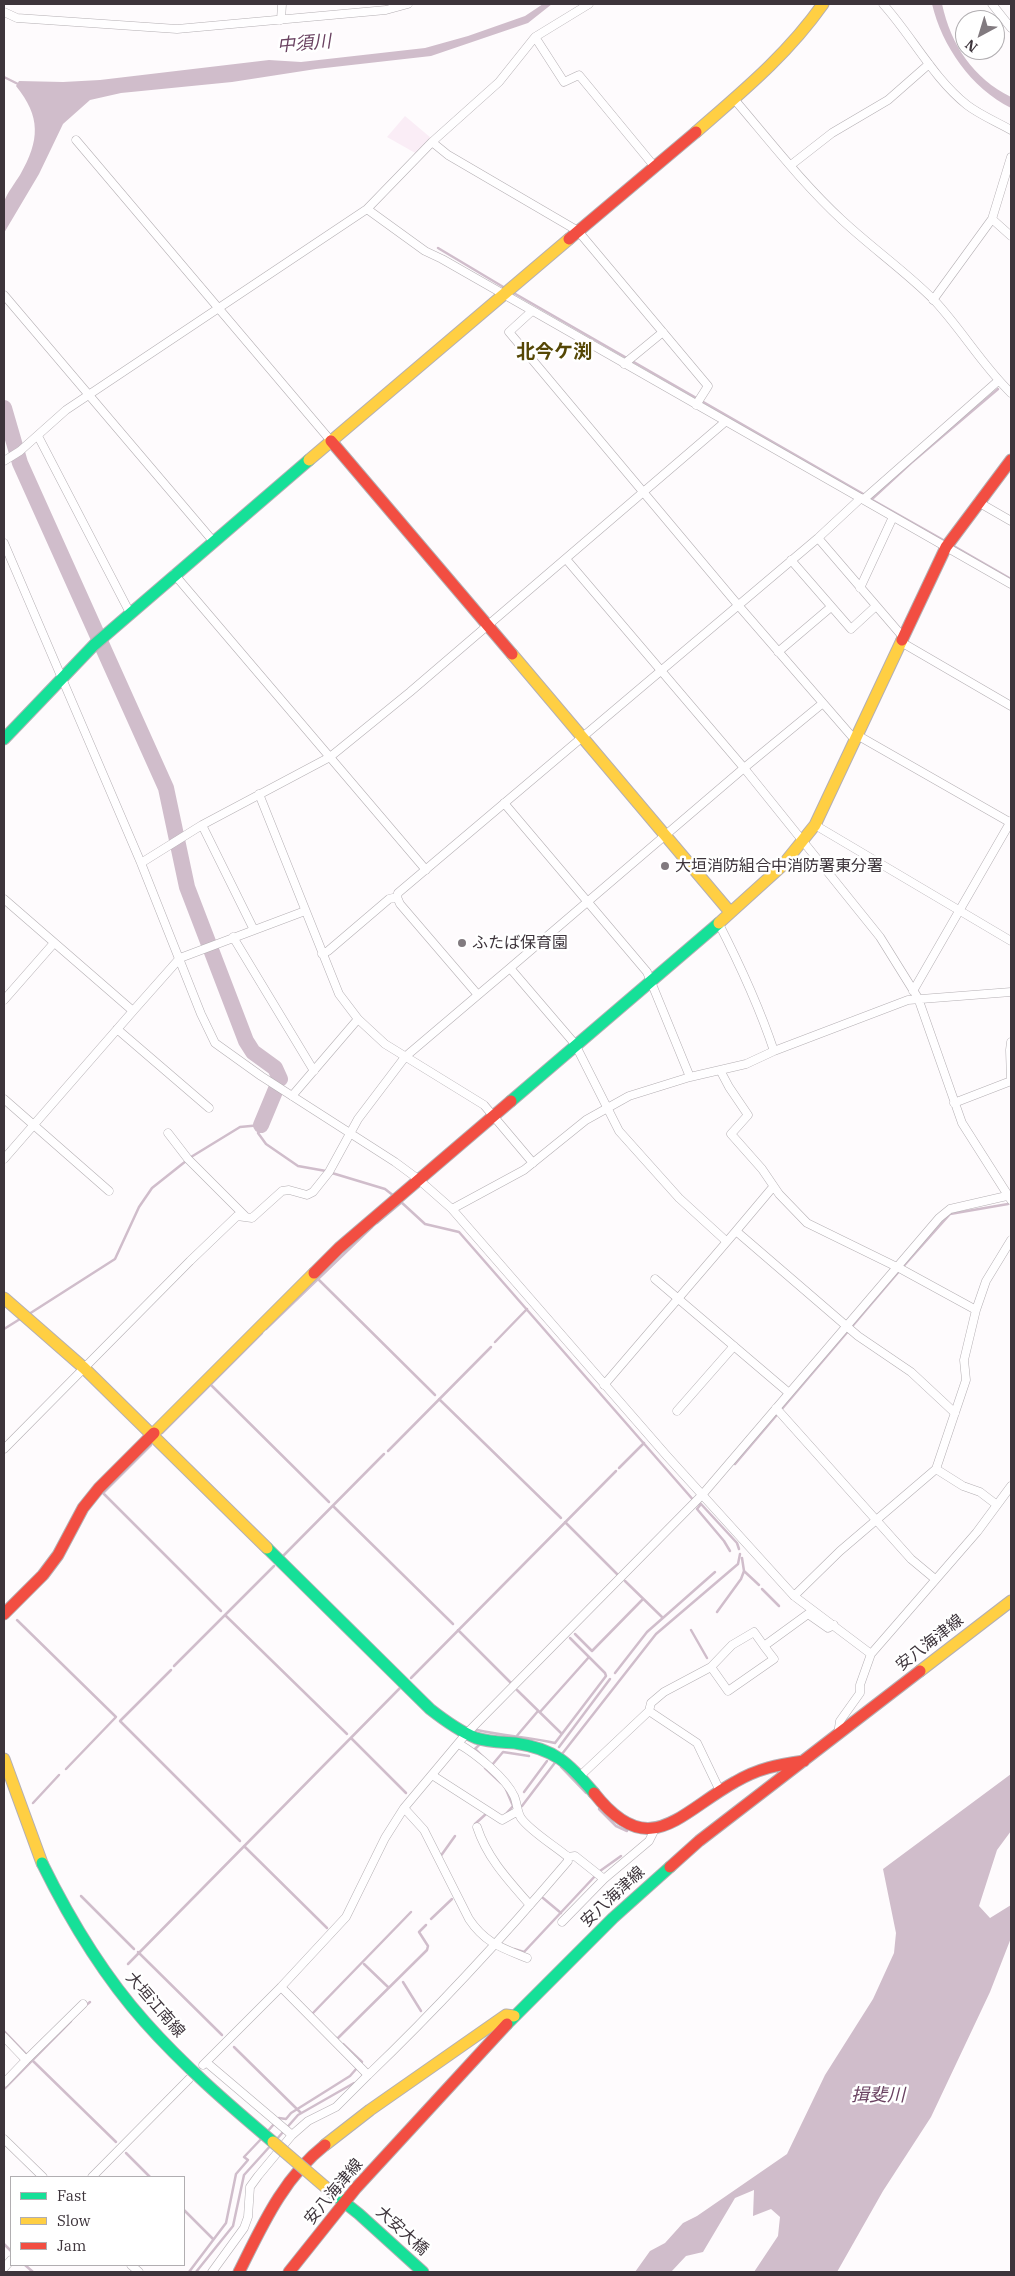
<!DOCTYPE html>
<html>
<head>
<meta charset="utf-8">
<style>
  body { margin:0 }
  #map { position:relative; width:1015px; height:2276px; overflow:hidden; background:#fefbfd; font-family:"IBM Plex Serif",serif }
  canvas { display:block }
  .frame { position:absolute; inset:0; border:5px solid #3d343b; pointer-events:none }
  .legend { position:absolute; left:10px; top:2176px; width:175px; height:90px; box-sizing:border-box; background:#fff; border:1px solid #b1aeb1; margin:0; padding:6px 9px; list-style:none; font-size:15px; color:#3d343b }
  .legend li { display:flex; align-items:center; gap:10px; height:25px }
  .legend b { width:25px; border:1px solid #b1aeb1 }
  .north { position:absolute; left:955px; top:10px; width:50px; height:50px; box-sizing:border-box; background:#fff; border:1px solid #b1aeb1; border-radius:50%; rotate:219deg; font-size:14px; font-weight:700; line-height:20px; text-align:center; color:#3d343b }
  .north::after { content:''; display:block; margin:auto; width:18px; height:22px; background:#817a7f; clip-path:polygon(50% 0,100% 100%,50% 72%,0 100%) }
</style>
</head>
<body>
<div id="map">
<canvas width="1015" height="2276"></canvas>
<div class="frame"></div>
<ul class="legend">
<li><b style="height:6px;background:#16e098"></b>Fast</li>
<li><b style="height:6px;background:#ffcf43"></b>Slow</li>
<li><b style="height:6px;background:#f24e42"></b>Jam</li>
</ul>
<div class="north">N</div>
</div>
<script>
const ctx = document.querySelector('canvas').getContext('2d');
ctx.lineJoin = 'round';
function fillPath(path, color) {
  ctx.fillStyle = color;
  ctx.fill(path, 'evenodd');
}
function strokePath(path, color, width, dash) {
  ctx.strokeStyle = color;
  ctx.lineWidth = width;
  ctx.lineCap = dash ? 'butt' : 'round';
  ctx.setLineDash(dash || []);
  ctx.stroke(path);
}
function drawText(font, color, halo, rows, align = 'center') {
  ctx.font = font + ' "IBM Plex Serif","Noto Sans JP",serif';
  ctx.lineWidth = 5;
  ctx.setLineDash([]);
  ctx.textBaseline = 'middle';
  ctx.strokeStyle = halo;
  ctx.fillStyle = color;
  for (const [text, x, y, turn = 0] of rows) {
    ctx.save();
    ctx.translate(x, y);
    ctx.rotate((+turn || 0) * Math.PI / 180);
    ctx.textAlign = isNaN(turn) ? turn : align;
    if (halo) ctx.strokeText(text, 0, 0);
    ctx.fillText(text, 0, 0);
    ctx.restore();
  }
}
const green = new Path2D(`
  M405,116L431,138L417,154L387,137Z`);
const water = new Path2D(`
  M543,4H552L528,23L431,56L316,69L232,82L121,93L90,100L63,124L39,174L4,233C4,224 1,210 4,202C7,193 15,183 20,175C40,140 41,117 16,86L19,81L63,82L100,80L269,60L301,62L425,48L468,36L525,16Z
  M932,4H942C951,45 973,78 1011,97V108C971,88 942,46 932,4Z
  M1011,1774V1831L997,1850L979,1906L990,1918L1011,1905V1938L990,1992L931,2117L883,2191L837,2272H754L778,2236L780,2217L771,2209L753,2216L754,2190L735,2198L703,2252L686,2256L671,2272H635L650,2251L665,2243L683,2223L697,2216L787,2154L825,2075L873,1999L894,1953L896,1933L883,1869Z`);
const stream = new Path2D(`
  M4,77L18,84
  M438,248L505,288
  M512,292L865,495
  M869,498L945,541
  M872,499L911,463L998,389
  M952,545L1011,579
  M191,1157L240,1127L261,1125L258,1133L266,1144L298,1166L326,1171
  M332,1173L385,1189L394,1196
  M400,1201L425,1224L459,1232L695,1502L701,1504L737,1543L739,1549
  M377,1223L402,1202
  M317,1278L435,1395
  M29,1314L115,1259L139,1207L152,1188L186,1161
  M4,1329L20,1319
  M266,1329L372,1227
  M495,1342L527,1309
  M211,1385L329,1502
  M439,1399L561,1518
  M162,1433L262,1333
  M151,1445L103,1493L221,1611
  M388,1451L491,1347
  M735,1464L901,1269L950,1214L1008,1204
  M619,1468L644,1443
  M701,1504L697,1509L724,1541L730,1551
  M333,1506L453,1624
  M565,1522L618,1575
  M283,1556L384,1454
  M742,1558L744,1571L759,1585
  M625,1581L663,1618
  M762,1589L779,1606
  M717,1612L741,1579L744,1571
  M225,1615L347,1734
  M17,1620L116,1717L66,1769
  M458,1630L511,1683
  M691,1630L707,1658
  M575,1634L592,1651L643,1599
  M174,1666L274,1566
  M171,1670L120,1721L240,1841
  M615,1673L647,1632L715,1572
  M411,1678L616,1471
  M517,1690L562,1734
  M540,1712L589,1657
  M477,1730C503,1736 529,1737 555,1743L606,1676L605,1673L570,1638
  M351,1738L406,1793
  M515,1738L538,1711
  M480,1744L475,1749L483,1757
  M559,1747L610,1679
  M562,1754L656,1634L738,1564L740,1554
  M491,1764L492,1765L503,1752L529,1756
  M561,1767L586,1793
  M485,1768L501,1783
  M505,1787L513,1806L505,1815
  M524,1792L547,1761
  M33,1803L59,1775
  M522,1806L557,1760
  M599,1809L616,1826L627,1831
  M475,1824L487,1813
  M244,1846L327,1928
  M440,1857L455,1836
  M600,1871L621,1856
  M81,1896L134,1949
  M543,1898L561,1913
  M431,1919L452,1899
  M514,1949L524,1952L596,1875
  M138,1952L222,2035
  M128,1964L400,1688
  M364,1964L389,1988
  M403,1982L421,2011
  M85,2006L90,2002
  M312,2014L411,1912
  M4,2031L26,2054
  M335,2037L337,2039L427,1950L428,1946L419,1932L426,1925
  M343,2044L362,2062
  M234,2047L301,2113
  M32,2060L116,2142
  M4,2089L71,2021
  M279,2118L286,2119L291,2113L350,2076L357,2068
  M267,2132L274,2124
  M276,2140L298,2115L354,2083
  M126,2153L150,2177
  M184,2210L213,2239
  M4,2244L11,2251
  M25,2265L33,2272
  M189,2272L226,2223L236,2174L248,2160L244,2157L262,2138
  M196,2272L233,2226L244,2175L272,2144`);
const river = new Path2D(`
  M4,408L20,463L166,788L187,887L246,1041L253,1052L275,1068L280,1079
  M261,1125L276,1089`);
const street = new Path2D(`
  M883,4C912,36 933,78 967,105C980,115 997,122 1011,130
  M992,4L1011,28
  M4,12L17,18L177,29L386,10L408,4
  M281,20L282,4
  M535,37L564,82L579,75L654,166
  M734,99C769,140 803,184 842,220C872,248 905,271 934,300C962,330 982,365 1011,393
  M76,140L331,441
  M432,142L448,155L578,231L708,386L696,405
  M791,165L832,133L888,100L929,64
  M367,209L425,251L442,259L1011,584
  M992,219L1011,236
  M4,295L213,541
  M933,300L992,219L1011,157
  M532,311L509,332L738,605L855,740
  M624,364L663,332
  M38,436L130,613
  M4,461L20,451L66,410L367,209L432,142L499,82L535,37L589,4
  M864,499L998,381
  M978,502L1011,521
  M818,538L903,637
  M4,543L141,863L201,1014L215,1043L261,1076L395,1162L418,1179L452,1209L667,1456L794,1596L871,1654
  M566,559L744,768L880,937L918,998L962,1123L1011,1200
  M791,560L851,629L876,606
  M174,574L426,870
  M860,588L893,517
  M901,642L1011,706
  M778,652L831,607
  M857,735L1011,823
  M259,794L339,994L358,1019L385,1044L484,1105L533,1163
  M504,803L647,972L690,1077
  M202,825L254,930
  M815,825L1011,941
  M141,863L202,825L330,757L410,692L725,422
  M397,897L400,904L478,995L510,968L575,1044L619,1131L679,1198L726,1241
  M4,899L133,1011L4,1159
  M718,922C740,965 759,1006 774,1051
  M233,937L314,1071
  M322,954L328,951L389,899L397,897L398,893L818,538L861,498
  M510,968L744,768L823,703
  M913,991L1011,821
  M4,1000L54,943
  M133,1011L180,958L305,911
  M117,1029L209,1108
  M1011,1042L1010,1050L1011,1080
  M720,1070L729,1087L748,1115L731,1134L762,1169L779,1194L807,1223L901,1269L976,1310
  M292,1096L358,1019
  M4,1099L109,1191
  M954,1103L1011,1081
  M168,1133L188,1159L246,1217
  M452,1209L524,1170L586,1120L629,1096L690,1077L746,1064L774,1051L908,1000L1011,992
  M736,1231L773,1187
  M655,1279L789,1393
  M604,1385L736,1231L858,1336L911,1372L955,1413
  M776,1408L911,1559L935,1579
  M677,1411L734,1346
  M4,1449L190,1261L237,1216L252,1218L282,1191L289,1190L307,1195L313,1192L329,1172L358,1119L405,1057L478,995
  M997,1505L980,1492L963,1486L936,1469L966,1380L964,1360L976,1310L986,1281L1011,1240
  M794,1596L840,1551L936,1469
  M711,1667L728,1691L774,1659L764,1646L808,1614L828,1628L834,1625
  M649,1711L697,1743L720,1791
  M838,1734L840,1721L860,1693V1685L871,1654L977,1532L1011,1486
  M459,1744C476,1754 506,1778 514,1796C517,1802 517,1812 521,1818C530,1831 555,1846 568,1857L575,1856L604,1879
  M432,1775L502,1820L518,1811
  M580,1776L649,1711L651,1703L664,1692L711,1667L732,1645L754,1632L764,1646
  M404,1808L424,1830L469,1919C485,1943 502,1948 527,1958
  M477,1827C487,1858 509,1881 530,1905
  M562,1922L604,1879L649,1841L655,1829
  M281,1987L368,2075C439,2007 505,1935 568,1861V1857
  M4,2037L26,2060L4,2083
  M26,2060L83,2004
  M206,2062L292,2135
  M203,2065L281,1987L346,1917L385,1838L404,1808L466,1734L702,1495L939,1218L950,1209L1011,1195
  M4,2139L43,2177
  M92,2177L189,2079
  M131,2265L139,2272
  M4,2268L11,2260
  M212,2272L244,2228L248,2217L250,2187L258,2176L292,2135L308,2121L336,2107L368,2075`);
const fast = new Path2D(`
  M4,739L94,645L309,460
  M511,1101L719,923
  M267,1548L430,1709C444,1720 459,1731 476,1738C488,1742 503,1742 515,1743C555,1749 569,1763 594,1793
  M507,2024L613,1918L670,1867
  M330,2191L359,2214L423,2272`);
const slow = new Path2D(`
  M696,132C743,91 787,55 823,4
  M309,460L569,239
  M512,654L730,912
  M719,923L782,866L815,825L902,640
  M4,1298L84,1368L267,1548
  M154,1433L314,1273
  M920,1671L1011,1601
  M4,1759L42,1863
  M325,2145L370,2110L506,2015L514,2016`);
const jam = new Path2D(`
  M569,239L696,132
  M331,441L512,654
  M902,640L946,547L1011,460
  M314,1273L339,1248L511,1101
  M4,1614L43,1575L58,1555L83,1508L99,1488L154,1433
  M594,1793C649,1863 679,1813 735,1782C759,1768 777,1765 804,1761
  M670,1867L699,1841L920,1671
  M239,2272C262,2226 283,2178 325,2145
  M289,2272L356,2188L507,2024`);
const fastBridge = new Path2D(`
  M42,1863C70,1920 103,1975 145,2022C184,2066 228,2104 273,2142`);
const slowBridge = new Path2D(`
  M273,2142L330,2191`);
const markers = [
  [665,866,5,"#817a7f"],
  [462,943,5,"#817a7f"]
];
const poiNames = [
  ["大垣消防組合中消防署東分署",675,866],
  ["ふたば保育園",472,943]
];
const streetNames = [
  ["安八海津線",930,1643,-38],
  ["安八海津線",613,1897,-43],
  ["大垣江南線",155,2005,49],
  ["安八海津線",334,2192,-50],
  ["大安大橋",402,2231,42]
];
const waterNames = [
  ["中須川",304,44,-5],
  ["揖斐川",878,2096]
];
const quarterNames = [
  ["北今ケ渕",554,353]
];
fillPath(green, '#faedf6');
fillPath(water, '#d0bdcb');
strokePath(stream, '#d0bdcb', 2.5);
strokePath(river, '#d0bdcb', 16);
strokePath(street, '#b4afb3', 9);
strokePath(fast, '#b4afb3', 13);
strokePath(slow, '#b4afb3', 13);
strokePath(jam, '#b4afb3', 13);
strokePath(street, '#fffeff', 8);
strokePath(fast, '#16e098', 11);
strokePath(slow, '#ffcf43', 11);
strokePath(jam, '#f24e42', 11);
strokePath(fastBridge, '#b4afb3', 13, []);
strokePath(slowBridge, '#b4afb3', 13, []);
strokePath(fastBridge, '#16e098', 11);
strokePath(slowBridge, '#ffcf43', 11);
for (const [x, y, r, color] of markers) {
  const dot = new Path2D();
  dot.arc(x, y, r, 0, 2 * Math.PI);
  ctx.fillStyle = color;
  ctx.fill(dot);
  strokePath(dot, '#fff', 2);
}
drawText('16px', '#3d343b', '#fff', poiNames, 'left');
drawText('16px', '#3d343b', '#fff', streetNames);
drawText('italic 18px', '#6a4261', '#fff', waterNames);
drawText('bold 19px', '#554705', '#fff', quarterNames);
</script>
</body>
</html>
